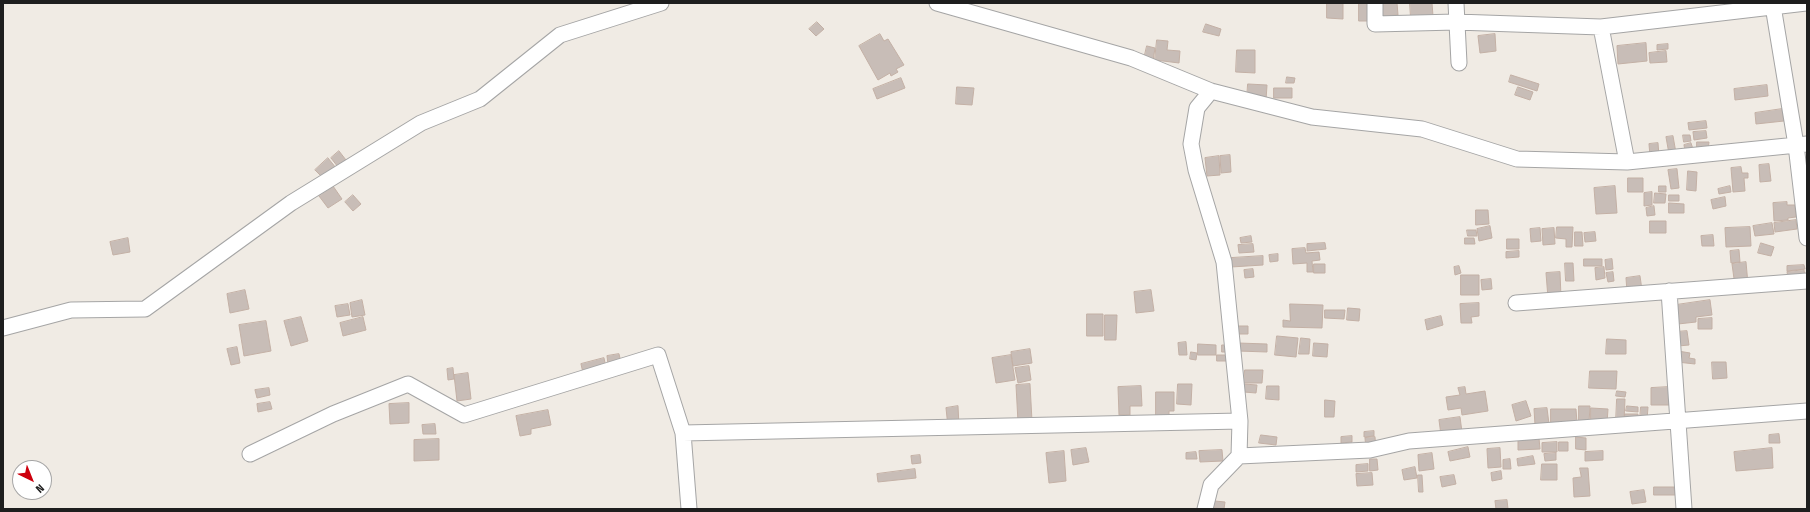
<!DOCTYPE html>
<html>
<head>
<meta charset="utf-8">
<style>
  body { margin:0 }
  #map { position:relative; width:1810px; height:512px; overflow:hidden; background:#f0ebe4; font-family:"Fira Sans Condensed",sans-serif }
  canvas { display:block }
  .frame { position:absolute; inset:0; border:4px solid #1e1e1e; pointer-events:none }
  .north { position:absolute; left:12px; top:460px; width:40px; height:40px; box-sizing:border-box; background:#fff; border:1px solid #a5a5a5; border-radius:50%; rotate:137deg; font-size:11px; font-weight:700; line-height:16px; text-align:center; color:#1e1e1e }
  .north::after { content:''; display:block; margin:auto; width:14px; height:18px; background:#cd000d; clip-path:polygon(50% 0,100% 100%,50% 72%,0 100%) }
</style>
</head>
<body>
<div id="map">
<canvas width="1810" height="512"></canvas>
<div class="frame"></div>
<div class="north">N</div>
</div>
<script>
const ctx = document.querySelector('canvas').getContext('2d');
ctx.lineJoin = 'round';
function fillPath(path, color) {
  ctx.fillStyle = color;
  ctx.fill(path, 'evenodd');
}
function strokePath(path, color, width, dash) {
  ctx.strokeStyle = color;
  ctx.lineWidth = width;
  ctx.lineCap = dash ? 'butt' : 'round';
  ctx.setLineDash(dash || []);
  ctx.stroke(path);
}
const building = new Path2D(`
  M1327,3H1343V19L1327,18Z
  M1359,3H1374L1373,21H1359Z
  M1381,3H1397L1398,15L1382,16Z
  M1410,3H1432L1433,16L1411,18Z
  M817,22L824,29L816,36L809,29Z
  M1206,24L1221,29L1219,36L1203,32Z
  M880,34L884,41L888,39L904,65L896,69L898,72L891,76L890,73L878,80L859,46Z
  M1495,34L1496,51L1480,53L1478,36Z
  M1157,40L1168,41L1167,50L1180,51L1179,63L1155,60Z
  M1646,43L1647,61L1618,64L1617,46Z
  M1668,44V49L1657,50V45Z
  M1147,46L1155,48L1153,61L1144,59Z
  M1237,50H1255V73L1236,72Z
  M1666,51L1667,62L1650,63L1649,53Z
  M1511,75L1539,84L1537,91L1509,82Z
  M1287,77L1295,78L1294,83H1286Z
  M901,78L905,88L877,99L873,89Z
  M1248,84L1267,85L1266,100L1247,99Z
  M1767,85L1768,96L1735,100L1734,89Z
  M957,87L974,88L972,105L956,104Z
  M1518,87L1533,92L1530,100L1515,95Z
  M1274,88H1292V98H1274Z
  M1782,109L1784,121L1756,124L1755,113Z
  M1706,121L1707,128L1689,130L1688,123Z
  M1706,131L1707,138L1694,140L1693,132Z
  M1683,135H1690L1691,141L1684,142Z
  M1673,136L1676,153L1669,154L1666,137Z
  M1697,142H1709L1708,150H1697Z
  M1658,143L1659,156H1650L1649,144Z
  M1691,143L1693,149L1685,151L1684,145Z
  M339,151L346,160L338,167L331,158Z
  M1230,155L1231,172L1221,173L1220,156Z
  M1219,156L1220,175L1207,176L1205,158Z
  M328,158L336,168L324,179L315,170Z
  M1769,164L1771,181L1760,182L1759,165Z
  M1741,167L1742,173H1748V178H1744L1745,191L1733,192L1731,168Z
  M1677,169L1679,188L1671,189L1668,170Z
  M1688,171L1697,172L1696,191L1687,190Z
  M1628,178H1643V192H1628Z
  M333,186L342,199L328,208L319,196Z
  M1615,186L1617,213L1596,214L1594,188Z
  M1659,186H1666V192H1659Z
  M1730,186L1731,192L1719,194L1718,189Z
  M1652,192V205L1644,206V193Z
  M1655,193L1666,194L1665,203H1654Z
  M353,195L361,204L353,211L345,202Z
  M1669,195H1679V201H1669Z
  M1725,197L1726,206L1713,209L1711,200Z
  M1787,202V205H1795L1796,217L1788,218V220L1774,221L1773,203Z
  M1669,203L1684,204V213H1669Z
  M1654,206L1655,215L1647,216L1646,208Z
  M1476,210H1488L1489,224L1476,225Z
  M1796,220L1797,229L1775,232L1774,223Z
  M1650,221H1666V233H1650Z
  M1772,223L1774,234L1755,236L1753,226Z
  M1490,226L1492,238L1479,241L1477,229Z
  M1557,227H1573L1572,247H1566V239L1556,238Z
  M1750,227L1751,246L1726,247L1725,228Z
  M1540,228L1541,241L1531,242L1530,229Z
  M1554,228L1555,244L1543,245L1542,229Z
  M1467,230H1476L1477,236H1468Z
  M1575,232H1582L1583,246H1575Z
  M1595,232L1596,241L1585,242L1584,233Z
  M1713,235L1714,246H1702L1701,236Z
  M1251,236L1252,242L1241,243L1240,238Z
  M128,238L130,252L113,255L110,242Z
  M1465,238H1474L1475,244H1465Z
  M1507,239H1519V249H1507Z
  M1325,243L1326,249L1307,251V244Z
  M1761,243L1774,247L1771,256L1758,253Z
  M1253,244L1254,252L1239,253L1238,245Z
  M1305,248L1306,253L1319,252L1320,260L1312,261L1313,272H1307V263L1293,264L1292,249Z
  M1739,250L1740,262L1731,263L1730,251Z
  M1519,251V257L1506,258V252Z
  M1278,254V261L1270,262L1269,255Z
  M1263,256V265L1231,267V258Z
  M1584,259H1602V266H1584Z
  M1612,259L1613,269L1606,270L1605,260Z
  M1746,262L1748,284L1735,286L1732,264Z
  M1565,263H1573L1574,281H1566Z
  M1314,264H1325V273H1314Z
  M1804,265L1805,269L1787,271V266Z
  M1459,266L1461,273L1455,275L1454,267Z
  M1604,267L1605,278L1596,280L1595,268Z
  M1253,269L1254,277L1245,278L1244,270Z
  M1804,270L1805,276L1788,277L1787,272Z
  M1560,272L1561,297L1548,298L1546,273Z
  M1613,272L1614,281L1608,282L1606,273Z
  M1461,275H1479V295H1461Z
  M1640,276L1642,290L1627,292L1626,278Z
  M1491,279L1492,289L1482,290L1481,280Z
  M245,290L249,309L230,313L227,294Z
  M1151,290L1154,311L1136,313L1134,292Z
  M362,300L365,315L352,317L350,303Z
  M1710,300L1712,315L1696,317V322L1678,324L1676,305Z
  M1479,303V316L1471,317L1472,323H1461L1460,304Z
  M348,304L350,315L337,317L335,306Z
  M1290,304L1323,305L1322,328L1283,327V320L1290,321Z
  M1348,308L1360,309L1359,321L1347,320Z
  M1325,310H1345L1344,319L1325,318Z
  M1087,314H1103V336H1087Z
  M1105,315H1117L1116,340H1105Z
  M1441,316L1443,325L1427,330L1425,320Z
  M301,317L308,341L291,346L284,321Z
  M363,317L366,330L343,336L340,323Z
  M1712,318V329H1698V319Z
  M266,321L271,351L244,356L239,325Z
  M1238,326H1248V334H1237Z
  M1687,331L1689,345L1678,346L1676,332Z
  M1277,336L1298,338L1296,357L1275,355Z
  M1301,338L1310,339L1309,354H1299Z
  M1607,339L1626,340V354H1606Z
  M1186,342L1187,355H1179L1178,343Z
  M1238,343L1267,344V352L1238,351Z
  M1314,343L1328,344L1327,357L1313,356Z
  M1198,344L1216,345V355H1198Z
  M1222,345H1229V352H1222Z
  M237,347L240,363L231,365L227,349Z
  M1030,349L1032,363L1013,366L1011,352Z
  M1678,351L1690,353L1689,358L1695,359V364L1677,362Z
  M1191,352L1197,353L1196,360L1190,359Z
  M619,354L621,362L608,364L607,356Z
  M1011,355L1015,380L996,383L992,358Z
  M1217,355H1229V361H1217Z
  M604,358L608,377L585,382L581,364Z
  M1712,362H1726L1727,378L1713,379Z
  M1029,366L1031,380L1018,383L1015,368Z
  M453,368L454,379L448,380L447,369Z
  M1245,370H1263L1262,383H1244Z
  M1590,371H1617L1616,389L1589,388Z
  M468,373L471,399L457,401L454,375Z
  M1030,384L1032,421L1018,422L1016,385Z
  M1178,384H1192L1191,405L1177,404Z
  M1244,384L1257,385L1256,393L1244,392Z
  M1141,386L1142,406H1130V415H1119L1118,387Z
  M1267,386H1279V400L1266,399Z
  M1465,387L1466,394L1485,391L1488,411L1462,415L1461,408L1448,410L1446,397L1460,395L1458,388Z
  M1669,387V405H1651V388Z
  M269,388L270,395L257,398L255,390Z
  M1617,391L1626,392L1625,397L1616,396Z
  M1156,392H1174V411H1169V419H1156Z
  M1617,399H1625L1624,422H1616Z
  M1325,400L1335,401L1334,417H1325Z
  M1526,401L1531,416L1516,421L1512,405Z
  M270,402L272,409L258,412L257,404Z
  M409,403V423L390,424L389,404Z
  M958,406L959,426L948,427L946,408Z
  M1579,406H1590L1589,423H1579Z
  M1627,406L1638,407V412L1626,411Z
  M1641,407H1648L1647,420L1640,419Z
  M1547,408L1549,424L1535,425L1534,409Z
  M1591,408L1608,409L1607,423H1591Z
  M1551,409H1576L1577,423L1551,424Z
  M548,410L551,425L531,429V434L520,436L516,416Z
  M1625,414H1638V423L1625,422Z
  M1460,417L1462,432L1441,435L1439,420Z
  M435,424L436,434H423L422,425Z
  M1374,431V436L1364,437V432Z
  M1779,434L1780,443H1769V435Z
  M1261,435L1277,437L1276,445L1259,443Z
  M1352,436V442L1341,443V437Z
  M1375,437L1376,449H1366L1365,438Z
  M1576,437L1586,438V450L1576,449Z
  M1539,438L1540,449L1518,450V440Z
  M439,439V460L414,461V440Z
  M1557,442V452H1542V443Z
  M1559,442H1568V451H1559Z
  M1468,447L1470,457L1450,461L1448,452Z
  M1086,448L1089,462L1073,465L1071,450Z
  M1500,448L1501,467L1488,468L1487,449Z
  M1772,448L1773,468L1736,471L1734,452Z
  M1222,450L1223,461L1200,462L1199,451Z
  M1064,451L1066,481L1049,483L1046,453Z
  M1603,451V460L1585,461V452Z
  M1196,452L1197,459H1186V453Z
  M1432,453L1434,469L1419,471L1418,455Z
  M1556,453V460L1545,461L1544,454Z
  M920,455L921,463L912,464L911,456Z
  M1533,456L1535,464L1518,466L1517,459Z
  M1370,459H1377L1378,470L1370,471Z
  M1510,459L1511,469H1503V460Z
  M1368,464V471L1356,472V465Z
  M1542,464H1557V480H1541Z
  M1415,467L1417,478L1404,480L1402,470Z
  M1580,468H1588L1590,496L1574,497L1573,478L1581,477Z
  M915,469L916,478L878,482L877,474Z
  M1501,471L1502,479L1492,481L1491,473Z
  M1372,473L1373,485L1357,486L1356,474Z
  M1418,475H1422L1423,492H1419Z
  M1454,475L1456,484L1442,487L1440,477Z
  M1654,487H1674L1675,495H1654Z
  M1644,490L1646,502L1632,504L1630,492Z
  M1507,500L1508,509H1496L1495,501Z
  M1215,501L1225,502L1224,509L1214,508Z`);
const minor = new Path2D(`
  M937,3L1131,58L1211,91L1312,117L1422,129L1517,159L1627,162L1807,144
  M1375,3V24L1456,22L1601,27L1806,3
  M1456,3L1459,63
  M1773,6L1796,145L1807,238
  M1601,27L1627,162
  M1669,291L1684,509
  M1516,303L1807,281
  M3,328L71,310L145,309L291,203L421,123L480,99L560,35L661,3
  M683,433L1240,421
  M250,454L333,414L408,384L464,415L658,355L683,433L689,509
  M1239,456L1370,450L1409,441L1807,411
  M1205,509L1211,485L1239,456L1240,421L1224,262L1196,170L1191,144L1197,108L1211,91`);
fillPath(building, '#c8bdb7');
strokePath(building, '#c3b0a5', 1);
strokePath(minor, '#a5a5a5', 17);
strokePath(minor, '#fff', 15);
</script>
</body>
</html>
